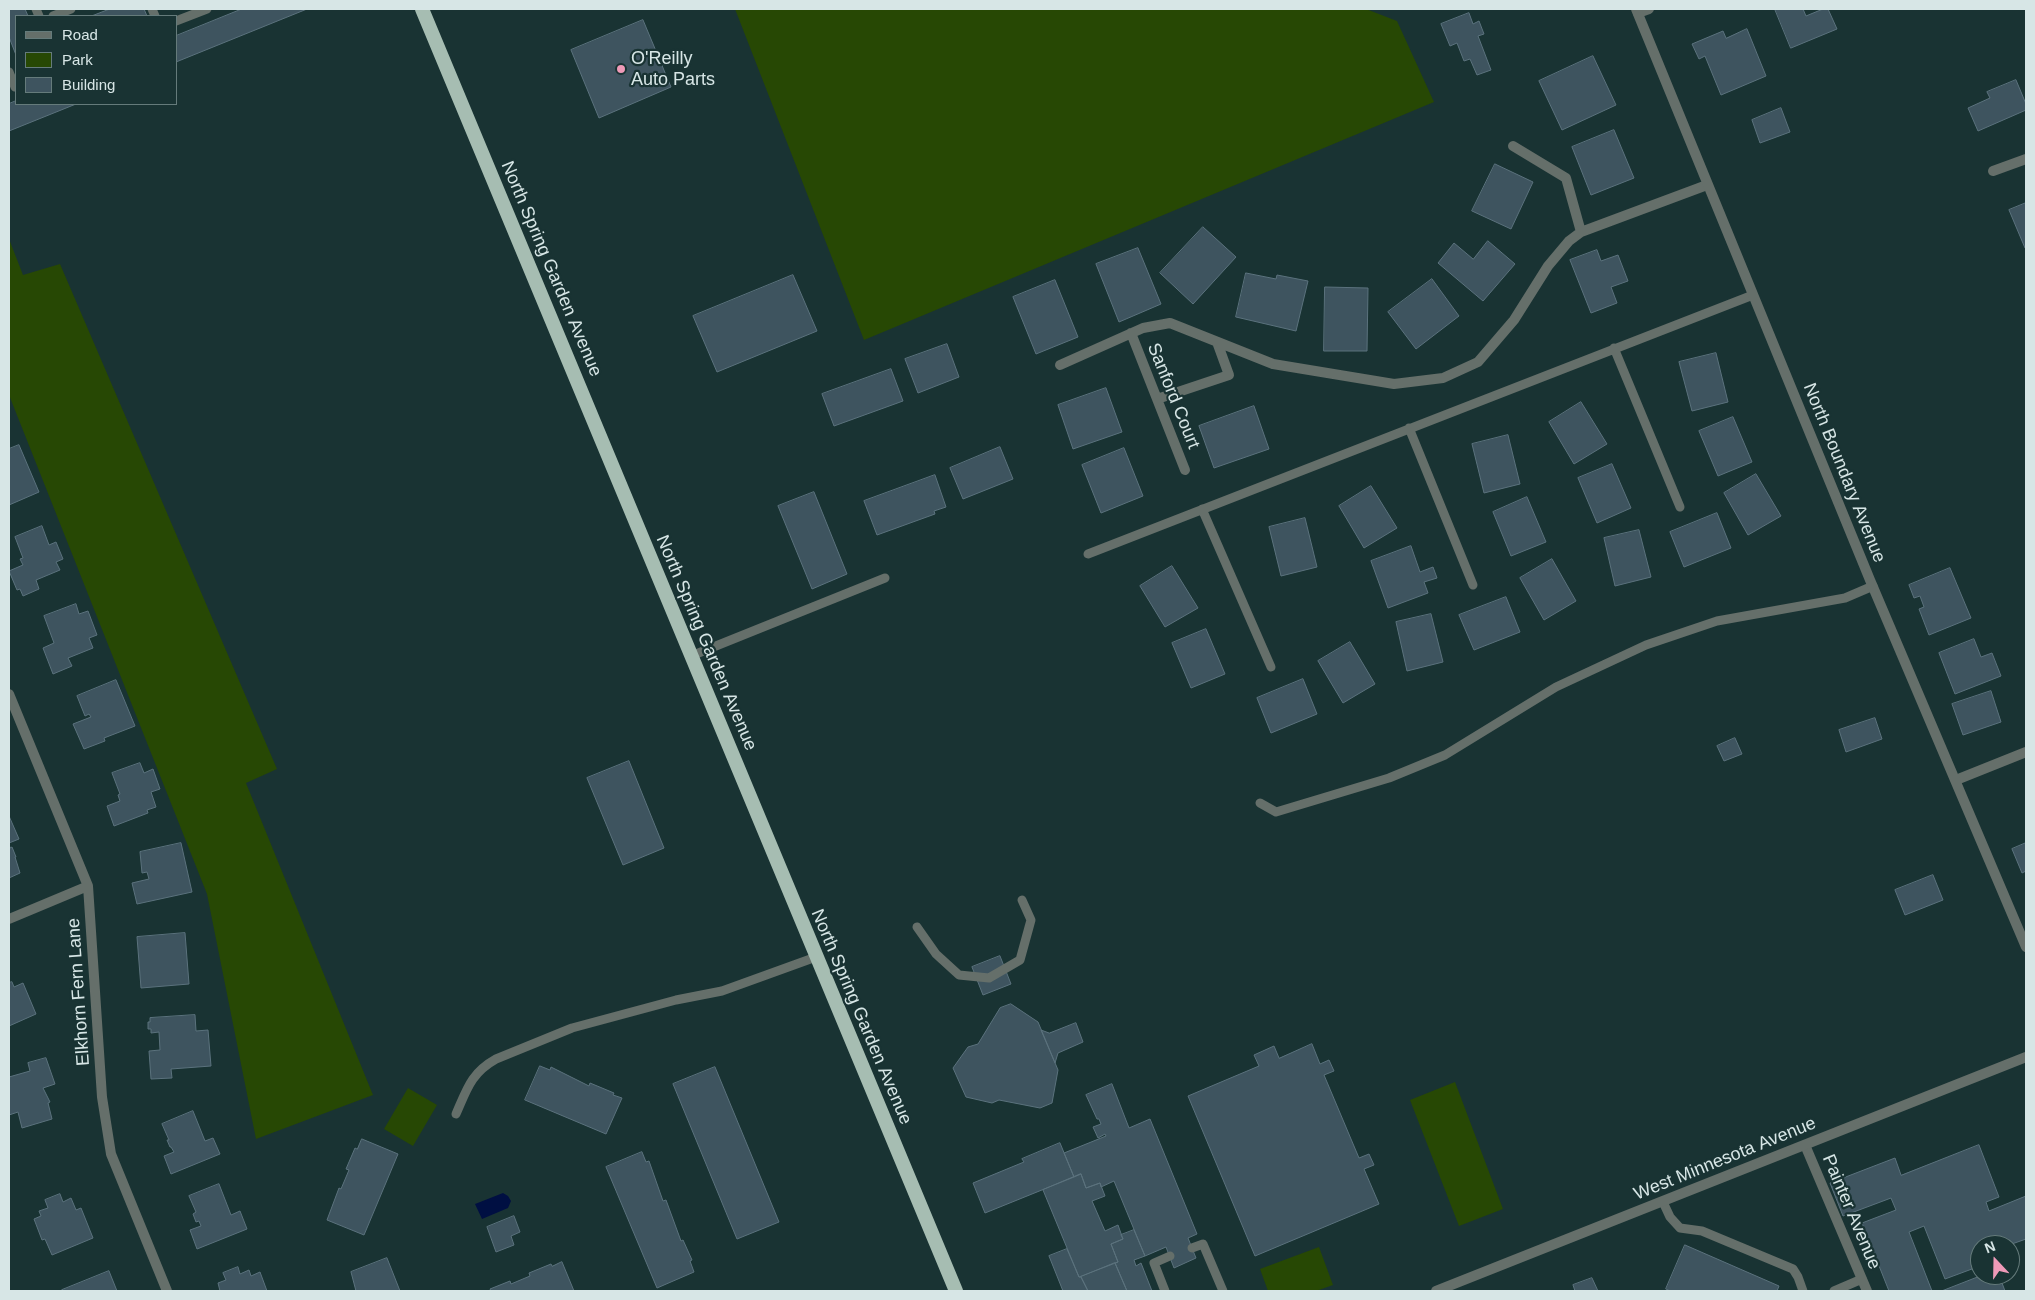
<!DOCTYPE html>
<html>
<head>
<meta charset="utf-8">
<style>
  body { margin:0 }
  #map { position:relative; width:2035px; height:1300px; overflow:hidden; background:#193333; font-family:Arial,sans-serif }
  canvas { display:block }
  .frame { position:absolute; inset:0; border:10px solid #d7e6e6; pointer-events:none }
  .legend { position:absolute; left:15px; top:15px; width:162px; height:90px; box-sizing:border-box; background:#193333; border:1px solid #657b7b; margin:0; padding:6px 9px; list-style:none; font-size:15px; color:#d7e6e6 }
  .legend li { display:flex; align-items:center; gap:10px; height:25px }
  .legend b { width:25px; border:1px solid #657b7b }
  .north { position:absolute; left:1970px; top:1235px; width:50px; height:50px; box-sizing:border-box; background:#193333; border:1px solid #657b7b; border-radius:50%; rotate:339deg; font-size:14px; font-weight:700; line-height:20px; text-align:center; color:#d7e6e6 }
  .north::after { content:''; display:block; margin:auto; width:18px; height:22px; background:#ef9ab8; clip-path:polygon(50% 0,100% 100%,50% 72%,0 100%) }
</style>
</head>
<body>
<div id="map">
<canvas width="2035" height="1300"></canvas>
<div class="frame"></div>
<ul class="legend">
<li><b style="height:6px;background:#656f6a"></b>Road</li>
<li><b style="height:14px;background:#274804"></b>Park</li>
<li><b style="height:14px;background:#3e545f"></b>Building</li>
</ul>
<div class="north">N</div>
</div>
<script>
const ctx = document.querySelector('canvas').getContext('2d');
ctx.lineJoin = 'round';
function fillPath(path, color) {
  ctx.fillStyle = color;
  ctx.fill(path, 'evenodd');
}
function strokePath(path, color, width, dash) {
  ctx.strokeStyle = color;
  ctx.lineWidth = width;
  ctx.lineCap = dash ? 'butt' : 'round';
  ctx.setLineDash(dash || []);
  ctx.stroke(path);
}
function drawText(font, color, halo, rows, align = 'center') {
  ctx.font = font + ' Arial,sans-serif';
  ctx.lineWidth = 4.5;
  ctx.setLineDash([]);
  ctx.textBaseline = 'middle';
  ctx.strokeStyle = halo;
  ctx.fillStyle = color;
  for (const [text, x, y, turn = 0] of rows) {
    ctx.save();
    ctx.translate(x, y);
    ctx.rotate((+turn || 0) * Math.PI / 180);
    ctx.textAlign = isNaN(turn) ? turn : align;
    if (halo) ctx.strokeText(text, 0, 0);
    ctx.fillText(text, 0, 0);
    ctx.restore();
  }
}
const green = new Path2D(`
  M735,9H1366L1397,21L1434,102L864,340Z
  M9,239L23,275L60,264L277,769L246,783L373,1095L256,1139L207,894L9,395Z
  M1455,1082L1503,1209L1459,1226L1410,1100Z
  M408,1088L437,1105L413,1146L384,1129Z
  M1319,1247L1333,1285L1316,1291H1268L1260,1269Z`);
const water = new Path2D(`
  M503,1193L508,1196L511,1201L508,1208L482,1219L475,1204Z`);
const building = new Path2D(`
  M9,9H25L28,16H16V55L9,37Z
  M110,9H144L147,16H92Z
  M242,9H307L176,62V36Z
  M1775,9H1803L1806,16L1823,9H1828L1837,29L1791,48Z
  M1469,13L1473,24L1479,21L1484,34L1478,36L1491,70L1477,75L1470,59L1464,61L1457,43L1450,46L1441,24Z
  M643,20L671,87L599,118L571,50Z
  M1747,29L1766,76L1721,95L1705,56L1699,59L1692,44L1723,31L1726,38Z
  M1593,56L1616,105L1562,130L1539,81Z
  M2016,80L2026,104V110L1978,131L1968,108L1990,98L1987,92Z
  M16,101V104H76L9,131V104Z
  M1781,108L1790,132L1760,143L1752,120Z
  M1614,130L1634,178L1591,195L1572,147Z
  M1495,164L1533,182L1511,229L1472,211Z
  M2026,203V248H2025L2009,210Z
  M1203,227L1236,257L1193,304L1160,273Z
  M1488,241L1515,264L1483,301L1438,263L1454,243L1473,259Z
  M1138,248L1161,304L1119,322L1096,264Z
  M1597,250L1601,261L1618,255L1628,281L1611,287L1617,303L1591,313L1570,260Z
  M1246,273L1276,279L1277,275L1308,281L1296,331L1236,317Z
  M793,275L817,331L717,372L693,316Z
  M1432,279L1459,316L1416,349L1388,312Z
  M1055,280L1078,337L1036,354L1013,297Z
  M1325,287L1368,288L1367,351H1324Z
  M947,344L959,377L918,393L905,359Z
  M1716,353L1728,402L1692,411L1679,362Z
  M891,369L903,401L834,426L822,394Z
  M1106,388L1122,432L1073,449L1058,405Z
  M1581,402L1607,444L1574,464L1549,422Z
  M1254,406L1269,449L1214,468L1199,426Z
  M1733,417L1752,462L1718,476L1699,431Z
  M1508,435L1520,484L1484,493L1472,444Z
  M19,445L39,492L9,505V449Z
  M1000,447L1013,479L963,499L950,468Z
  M1124,448L1143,496L1101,513L1082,465Z
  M1612,464L1631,508L1597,523L1578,478Z
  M1756,474L1781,516L1748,535L1724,493Z
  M935,475L946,507L934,511L935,514L877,535L864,501Z
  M1371,486L1397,528L1364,548L1339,506Z
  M814,492L847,574L812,589L778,506Z
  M1527,497L1546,542L1511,556L1493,512Z
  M1717,513L1731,548L1684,567L1670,532Z
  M1305,518L1317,567L1281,576L1269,527Z
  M42,526L49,545L56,542L63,559L56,562L60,570L36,580L39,589L23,596L20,589L17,590L9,571L23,565L20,559L23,558L15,537Z
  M1639,530L1651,577L1615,586L1604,538Z
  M1411,546L1420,572L1433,567L1437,578L1424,582L1428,593L1388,608L1371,561Z
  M1552,559L1576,601L1544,620L1520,578Z
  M1172,566L1198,608L1165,627L1140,586Z
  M1950,568L1971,618L1929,635L1919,609L1924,607L1920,596L1914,598L1909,585Z
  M1506,597L1520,632L1474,650L1459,615Z
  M76,604L79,614L88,611L97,635L89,638L93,648L68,658L72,666L53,674L43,648L54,643L44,616Z
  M1431,614L1443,662L1407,671L1396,622Z
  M1206,629L1225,674L1191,688L1172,643Z
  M1974,639L1981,657L1992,653L2001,676L1955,694L1939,653Z
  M1350,642L1375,684L1343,703L1318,661Z
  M1303,679L1317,714L1271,733L1257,698Z
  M116,680L135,726L104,738L105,741L84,749L73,724L91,717L89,714L85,716L77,696Z
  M1991,691L2001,722L1963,735L1952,704Z
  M1875,718L1882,739L1846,752L1839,730Z
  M1735,738L1742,754L1724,761L1717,746Z
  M629,761L664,848L623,865L587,778Z
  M140,763L144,773L153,769L160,789L151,792L156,807L147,810L148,813L114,826L107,806L120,801L118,795L120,794L112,773Z
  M9,816L19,839L9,843Z
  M9,843L10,848L12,847L16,857H15L20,873L9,878Z
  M181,843L192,892L137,904L132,883L149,879L147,872L142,873L140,852Z
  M2026,843V871L2022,873L2012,849Z
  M1933,875L1943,900L1905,915L1895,890Z
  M185,933L189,984L141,988L137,937Z
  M1000,956L1011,984L983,995L972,967Z
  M12,982L14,987L23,983L36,1014L9,1026V983Z
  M1011,1004L1038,1022L1058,1070L1052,1103L1040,1108L999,1100L992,1103L966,1097L953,1068L968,1047L978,1044L1000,1008Z
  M195,1015L196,1031L208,1030L211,1066L171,1069L172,1078L151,1079L149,1051L160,1050L159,1032L151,1033V1029H148V1022H150V1018Z
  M1076,1023L1083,1042L1058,1053L1055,1063L1041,1030L1049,1033Z
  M1312,1044L1320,1064L1329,1060L1334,1071L1324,1075L1359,1158L1369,1154L1374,1165L1364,1169L1379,1204L1255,1256L1188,1096L1259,1066L1254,1055L1274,1046L1279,1058Z
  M46,1058L55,1084L43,1088L50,1102L48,1103L52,1119L22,1128L18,1112L9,1115V1077L30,1071L28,1063Z
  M540,1066L550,1070L551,1067L589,1086L590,1083L614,1093L613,1095L622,1098L606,1134L525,1100Z
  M715,1067L779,1222L737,1239L673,1084Z
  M1112,1084L1129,1128L1150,1119L1197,1234L1188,1238L1196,1258L1174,1268L1166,1247L1145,1256L1114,1181L1101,1187L1100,1183L1086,1188L1081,1174L1074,1177L1064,1153L1106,1136L1105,1134L1098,1138L1093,1127L1101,1124L1099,1119H1097L1086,1095Z
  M193,1111L205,1141L213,1138L220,1154L171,1174L164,1156L174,1152L171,1147H170L167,1140H169L162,1124Z
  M362,1139L398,1154L364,1235L327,1220L339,1188L341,1189L349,1170L346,1169L355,1148L357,1149Z
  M1060,1143L1074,1177L985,1213L973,1183L1024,1162L1022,1159Z
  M1979,1145L1999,1197L1986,1202L1989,1211L2026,1196V1239L2009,1245H1980V1266L1945,1279L1924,1226L1909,1232L1932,1291H1889L1862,1223L1896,1210L1891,1198L1843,1216L1830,1183L1895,1158L1901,1175Z
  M642,1152L646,1162L649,1161L663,1201L666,1200L681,1241L683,1240L692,1260L690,1261L694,1272L657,1288L606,1167Z
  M1081,1174L1086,1188L1100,1183L1105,1196L1092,1201L1105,1231L1118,1225L1123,1239L1111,1244L1118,1262L1079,1277L1043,1190Z
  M219,1184L231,1215L240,1211L247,1229L197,1249L190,1230L201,1226L199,1221L196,1222L193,1214L196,1212L189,1196Z
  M60,1194L63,1202L71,1198L76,1210L81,1208L93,1238L52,1255L45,1239L42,1240L34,1219L41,1216L39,1211L48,1208L45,1200Z
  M514,1216L520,1232L511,1236L514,1245L496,1252L487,1227Z
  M1134,1230L1145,1256L1134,1260L1136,1266L1141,1263L1152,1291H1127L1115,1263L1118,1262L1111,1244L1123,1239L1121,1235Z
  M1685,1245L1779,1286L1777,1291H1670L1666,1289Z
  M1067,1249L1079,1277H1081L1088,1291H1063L1049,1256Z
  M387,1258L400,1291H356L351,1272Z
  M562,1262L574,1291H491L490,1289L510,1281L511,1284L530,1276L529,1273L551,1264L552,1266Z
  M1115,1263L1127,1291H1088L1081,1277Z
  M238,1267L240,1274L249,1270L251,1276L260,1272L267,1291H220L218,1283L226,1280L223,1273Z
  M109,1271L117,1291H63L62,1290Z
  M1983,1275H1999L2005,1291H1942Z
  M1592,1278L1598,1291H1575L1573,1285Z`);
const service = new Path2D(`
  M36,9L39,16
  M152,9L155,16
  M53,16L71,9
  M176,21L207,9
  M9,72L15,87
  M1614,348L1680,507
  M1409,428L1473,585
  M1202,509L1271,667
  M1088,554L1753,295
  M691,656L885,578
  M1260,803L1276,812L1389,778L1445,755L1556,687L1646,645L1717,621L1845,598L1873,586
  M917,927L936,954L959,975L989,978L1020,960L1031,920L1022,900
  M456,1114C467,1089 471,1073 496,1059L572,1028L676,1000L722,991L816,957
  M1663,1202L1670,1217L1680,1228L1702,1231L1793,1269L1798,1277L1803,1291
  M1192,1248L1203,1244L1223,1291
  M1165,1291L1154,1263L1170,1256
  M1834,1291L1862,1279`);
const minor = new Path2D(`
  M1638,13L1649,9
  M1513,146L1566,178L1581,232
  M1993,171L2026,159
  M1131,333L1185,470
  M1060,365L1143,328L1170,323L1273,364L1394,384L1443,378L1478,362L1514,320L1548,266L1569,241L1581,232L1707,185
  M1157,399L1229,375L1217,342
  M9,694L88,886L102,1097L111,1154L167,1291
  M1956,780L2026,752
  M9,919L88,886
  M1805,1145L1867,1291`);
const tertiary = new Path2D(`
  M1636,9L1870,580L2026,947
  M1436,1291L2026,1057`);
const trunk = new Path2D(`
  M422,9L956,1291`);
const markers = [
  [621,69,5,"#ef9ab8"]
];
const poiNames = [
  ["O'Reilly",631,59],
  ["Auto Parts",631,80]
];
const streetNames = [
  ["North Spring Garden Avenue",551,269,67],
  ["Sanford Court",1173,396,68],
  ["North Boundary Avenue",1844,473,68],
  ["North Spring Garden Avenue",706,643,67],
  ["Elkhorn Fern Lane",79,992,-94],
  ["North Spring Garden Avenue",861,1017,67],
  ["West Minnesota Avenue",1725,1159,-22],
  ["Painter Avenue",1851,1212,67]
];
fillPath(green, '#274804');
fillPath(water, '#000f42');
fillPath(building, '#3e545f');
strokePath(building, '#5b727d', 1);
strokePath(service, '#656f6a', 9);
strokePath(minor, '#656f6a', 10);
strokePath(tertiary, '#656f6a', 10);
strokePath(trunk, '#a6bdb2', 14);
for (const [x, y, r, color] of markers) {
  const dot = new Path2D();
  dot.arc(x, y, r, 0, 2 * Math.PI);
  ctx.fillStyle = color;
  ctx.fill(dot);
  strokePath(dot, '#193333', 2);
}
drawText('18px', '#d7e6e6', '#193333', poiNames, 'left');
drawText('18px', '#d7e6e6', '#193333', streetNames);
</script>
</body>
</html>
